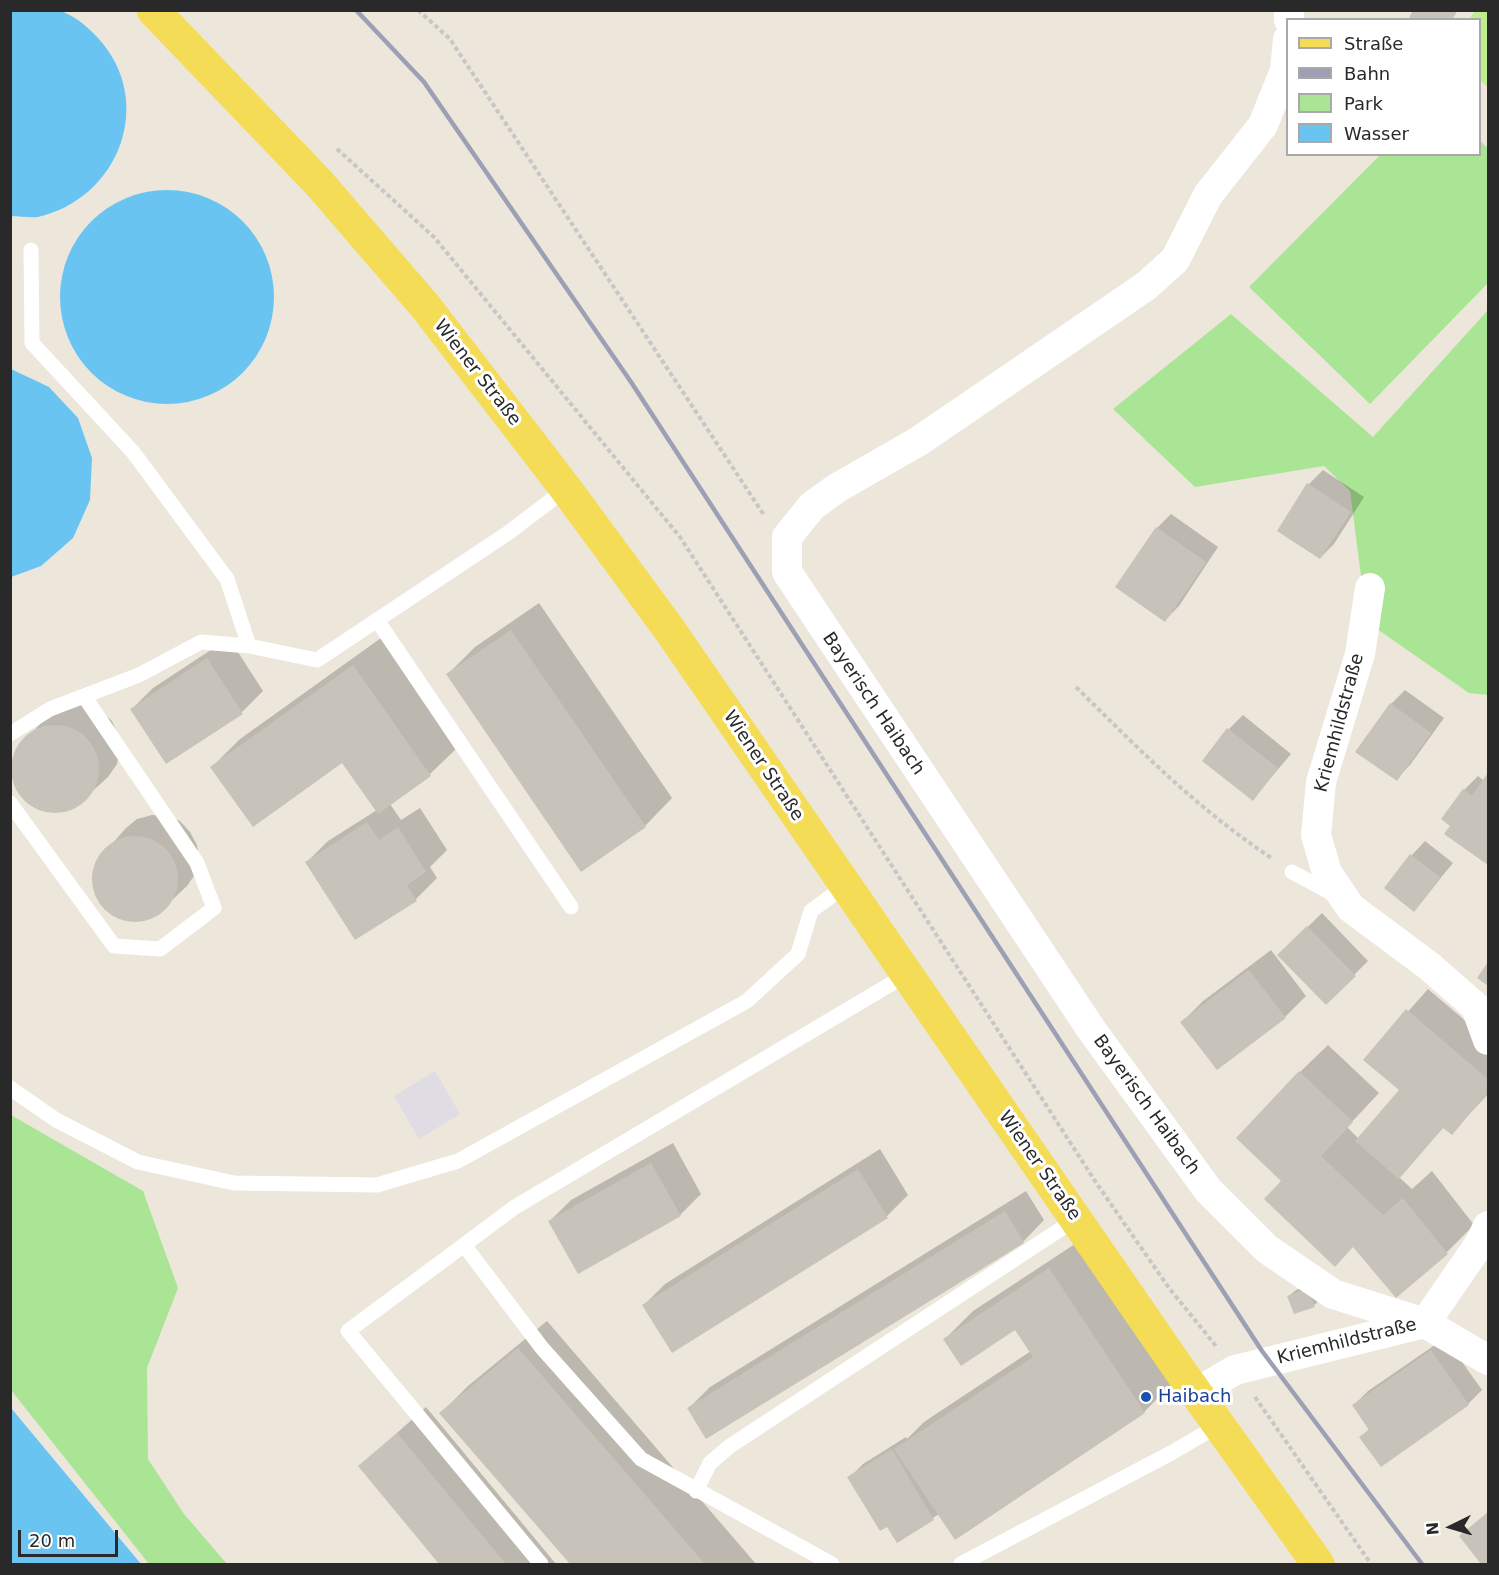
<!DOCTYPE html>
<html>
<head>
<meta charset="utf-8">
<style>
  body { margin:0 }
  #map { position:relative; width:1499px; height:1575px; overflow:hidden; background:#ece6db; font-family:"DejaVu Sans",sans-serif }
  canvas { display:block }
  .frame { position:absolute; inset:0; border:12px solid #292929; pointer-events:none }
  .legend { position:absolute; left:1286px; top:18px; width:195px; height:138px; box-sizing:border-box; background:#fff; border:2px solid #a9a9a9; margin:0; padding:8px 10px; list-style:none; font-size:18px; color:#292929 }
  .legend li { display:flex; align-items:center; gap:12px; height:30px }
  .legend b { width:30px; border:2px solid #a9a9a9 }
  .north { position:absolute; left:1421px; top:1497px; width:60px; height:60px; -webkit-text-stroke:4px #fff; paint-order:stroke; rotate:265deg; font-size:16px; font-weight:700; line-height:24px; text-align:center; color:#292929 }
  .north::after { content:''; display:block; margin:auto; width:21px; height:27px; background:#292929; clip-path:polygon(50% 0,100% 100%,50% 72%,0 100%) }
  .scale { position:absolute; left:18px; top:1530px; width:100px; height:27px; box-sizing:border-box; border:3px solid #292929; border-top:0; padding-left:8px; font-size:18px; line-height:21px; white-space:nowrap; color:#292929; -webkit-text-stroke:4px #fff; paint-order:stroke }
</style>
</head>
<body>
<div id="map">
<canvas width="1499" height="1575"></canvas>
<div class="frame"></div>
<ul class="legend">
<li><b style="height:8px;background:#f5dc57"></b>Straße</li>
<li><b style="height:8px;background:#9d9fb5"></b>Bahn</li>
<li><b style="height:16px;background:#aae595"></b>Park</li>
<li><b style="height:16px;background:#69c4f2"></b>Wasser</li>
</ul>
<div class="north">N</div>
<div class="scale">20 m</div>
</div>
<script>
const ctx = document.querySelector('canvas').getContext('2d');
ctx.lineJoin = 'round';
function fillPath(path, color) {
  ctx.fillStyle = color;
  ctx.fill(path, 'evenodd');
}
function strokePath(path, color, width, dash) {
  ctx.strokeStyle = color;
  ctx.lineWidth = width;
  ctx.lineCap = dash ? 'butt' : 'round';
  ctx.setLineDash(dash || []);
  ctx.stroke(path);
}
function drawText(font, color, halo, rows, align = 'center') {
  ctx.font = font + ' "DejaVu Sans",sans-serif';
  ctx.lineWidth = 6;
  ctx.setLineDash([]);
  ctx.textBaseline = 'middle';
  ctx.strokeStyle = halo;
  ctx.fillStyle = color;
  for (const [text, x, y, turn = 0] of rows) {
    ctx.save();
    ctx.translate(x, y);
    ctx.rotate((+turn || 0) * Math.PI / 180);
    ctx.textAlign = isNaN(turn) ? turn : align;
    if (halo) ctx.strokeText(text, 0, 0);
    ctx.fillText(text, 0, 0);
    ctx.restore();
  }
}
const industrial = new Path2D(`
  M435,1071L460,1114L419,1139L394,1096Z`);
const green = new Path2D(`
  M1480,141L1488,148V283L1370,404L1249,287L1380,155L1480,154Z
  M1488,310V695L1469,693L1367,622L1350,491L1324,466L1195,487L1113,409L1231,314L1373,437Z
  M11,1115L143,1191L178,1288L147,1368L148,1459L184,1514L227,1564H149L11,1390Z`);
const pitch = new Path2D(`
  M1475,11H1488V87L1480,80V20L1469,19Z`);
const water = new Path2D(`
  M11,10C25,10 43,7 57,10C73,14 87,26 98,38C156,101 120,198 38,217C30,218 19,216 11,216Z
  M60 297a107 107 0 1 1 214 0a107 107 0 1 1-214 0Z
  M11,369L49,387L78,418L92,458L90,500L73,538L41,566L11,577Z
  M10,1408H11L141,1564H11Z`);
const shadow = new Path2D(`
  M1323,470L1364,497L1334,544L1320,558L1309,484Z
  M1171,514L1218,547L1179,606L1165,620L1157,528Z
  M539,603L672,798L645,826L448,674L475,647Z
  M229,638L263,691L242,712L166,762L132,709L153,688Z
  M381,638L458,747L430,774L390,804L401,820L420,808L447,850L430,867L437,878L416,899L356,938L307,862L328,841L377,810L343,761L212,767L240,739Z
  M1405,690L1444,718L1410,765L1396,779L1391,704Z
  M72,704L87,705L101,711L112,721L118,735L120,749L117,764L108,777L75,807L60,812L46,811L32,805L21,795L14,781L12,766L16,752L46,717Z
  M1243,715L1291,754L1253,799L1229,729Z
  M1488,775V864L1446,833L1452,825L1464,790L1478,776L1484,781Z
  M152,815L167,816L180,821L190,832L197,845L199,859L196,873L187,886L154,917L140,921L125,920L112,914L101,904L94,891L92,876L96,862L126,828L137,819Z
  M1425,841L1453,863L1414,910L1412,855Z
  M1322,913L1368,961L1326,1003L1279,955Z
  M1271,950L1306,996L1285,1017L1218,1068L1182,1022L1203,1001Z
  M1428,989L1488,1040V1094L1452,1133L1444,1127L1399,1177L1412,1189L1432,1171L1474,1225L1447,1252L1354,1245L1283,1181L1300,1072L1328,1045L1379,1093L1347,1127L1359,1139L1401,1090L1365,1060Z
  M673,1143L701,1194L680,1215L550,1221L571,1200Z
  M880,1149L908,1195L887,1216L673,1351L644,1305L665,1284Z
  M1026,1191L1044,1220L1023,1242L689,1408L710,1387Z
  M1078,1242L1172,1384L1144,1412L955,1538L939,1514L897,1541L888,1524L849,1478L863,1464L906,1437L907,1439L924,1422L1031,1351L1015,1328L945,1339L973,1311Z
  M1314,1283L1321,1299L1314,1305L1289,1296L1296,1290Z
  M547,1321L756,1564H572L441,1413L468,1386Z
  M1445,1338L1482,1390L1468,1404L1361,1437L1370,1428L1354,1405L1368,1391Z
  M426,1407L556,1564H441L360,1466Z
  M1488,1513V1564H1483L1461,1536Z`);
const building = new Path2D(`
  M1413,10H1458L1452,20H1408Z
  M1307,483L1351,512L1320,559L1277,531Z
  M1156,527L1206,562L1165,622L1115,587Z
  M511,630L646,827L581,872L446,674Z
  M207,658L243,714L166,764L130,709Z
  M353,665L431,776L378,814L342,763L253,827L210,767Z
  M1390,703L1431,733L1397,781L1355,752Z
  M11 769a44 44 0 1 1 88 0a44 44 0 1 1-88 0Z
  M1227,728L1278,768L1253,801L1202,761Z
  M1487,774L1488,776V865L1444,834L1450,826L1441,819L1463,789L1472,796Z
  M367,822L379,840L398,827L426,872L407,885L417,901L355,940L305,862Z
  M92 879a43 43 0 1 1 86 0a43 43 0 1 1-86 0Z
  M1410,854L1441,878L1414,912L1384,888Z
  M1307,926L1356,976L1326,1005L1277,955Z
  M1488,962V986L1477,978Z
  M1249,970L1286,1018L1217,1070L1180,1022Z
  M1406,1009L1488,1079V1092L1452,1135L1443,1128L1399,1179L1355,1141L1399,1090L1363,1060Z
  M1299,1071L1353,1122L1321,1156L1383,1215L1403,1198L1448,1254L1396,1298L1353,1247L1335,1267L1264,1199L1281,1181L1236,1138Z
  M651,1163L681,1216L578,1274L548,1221Z
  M858,1169L888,1218L672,1353L642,1305Z
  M1005,1211L1024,1243L706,1439L687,1408Z
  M1049,1268L1145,1413L955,1540L894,1449L1033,1357L1015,1330L961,1366L943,1339Z
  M1307,1289L1315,1307L1294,1314L1287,1296Z
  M518,1348L705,1564H570L439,1413Z
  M1431,1350L1469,1405L1381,1467L1359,1437L1369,1430L1352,1405Z
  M397,1433L506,1564H439L358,1466Z
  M892,1449L934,1520L897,1543L887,1527L880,1531L847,1477Z
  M1488,1512V1564H1481L1459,1536Z`);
const path = new Path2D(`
  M418,10L450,39L764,515
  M337,149L434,237L680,537L1095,1181L1169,1288L1216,1346
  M1076,687C1141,751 1196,808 1273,859
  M1255,1397L1371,1564`);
const lane = new Path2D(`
  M31,250L32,343L133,452L227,579L249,646
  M377,620L571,907
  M10,734L50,709L139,675L201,642L249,646L317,660L508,533L566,489
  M10,803L114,946L160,949L214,908L197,863L84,696
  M1292,872L1335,895
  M10,1088L56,1120L138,1162L234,1183L377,1185L458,1161L747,1001L798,954L811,911L845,886
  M464,1245L348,1331L541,1564
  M696,1491L710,1463L730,1446L1076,1219
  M832,1564L641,1459L542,1348L464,1245L515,1207L906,975
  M961,1564L1171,1453L1219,1425`);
const street = new Path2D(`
  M1289,20V10
  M1288,39L1285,70L1263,125L1208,195L1175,260L1146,286L919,441L837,488L812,506L787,537V572L1091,1029L1208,1190L1267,1249L1333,1294L1425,1323L1488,1360
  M1370,588L1360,654L1321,782L1316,835L1327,873L1351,908L1429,966L1476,1007L1488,1040
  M1196,1393L1235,1370L1425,1323L1480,1243L1488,1226`);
const primary = new Path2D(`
  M153,10L318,182L425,306L566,489L669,629L1181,1372L1318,1564`);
const rail = new Path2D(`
  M356,10L424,82L631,382L1262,1351L1422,1564`);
const markers = [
  [1146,1397,6,"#1a4fb4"]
];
const streetNames = [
  ["Wiener Straße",477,373,52],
  ["Bayerisch Haibach",873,704,56],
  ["Kriemhildstraße",1340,723,-75],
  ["Wiener Straße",763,766,56],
  ["Bayerisch Haibach",1146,1105,54],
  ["Wiener Straße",1039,1166,55],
  ["Kriemhildstraße",1347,1342,-14]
];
const transitNames = [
  ["Haibach",1158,1397]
];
fillPath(industrial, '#dfdce4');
fillPath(green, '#aae595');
fillPath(pitch, '#bfed90');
fillPath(water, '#69c4f2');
fillPath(shadow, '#0003');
fillPath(building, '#c7c3ba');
strokePath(path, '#c7c7c7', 4, [4.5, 3]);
strokePath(lane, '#fff', 15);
strokePath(street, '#fff', 30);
strokePath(primary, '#f5dc57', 33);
strokePath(rail, '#9d9fb5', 4.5);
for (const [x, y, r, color] of markers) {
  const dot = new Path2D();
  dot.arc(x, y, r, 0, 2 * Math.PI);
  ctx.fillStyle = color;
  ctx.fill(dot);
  strokePath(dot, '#fff', 2);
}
drawText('18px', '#292929', '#fff', streetNames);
drawText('18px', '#164399', '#fff', transitNames, 'left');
</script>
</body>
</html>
